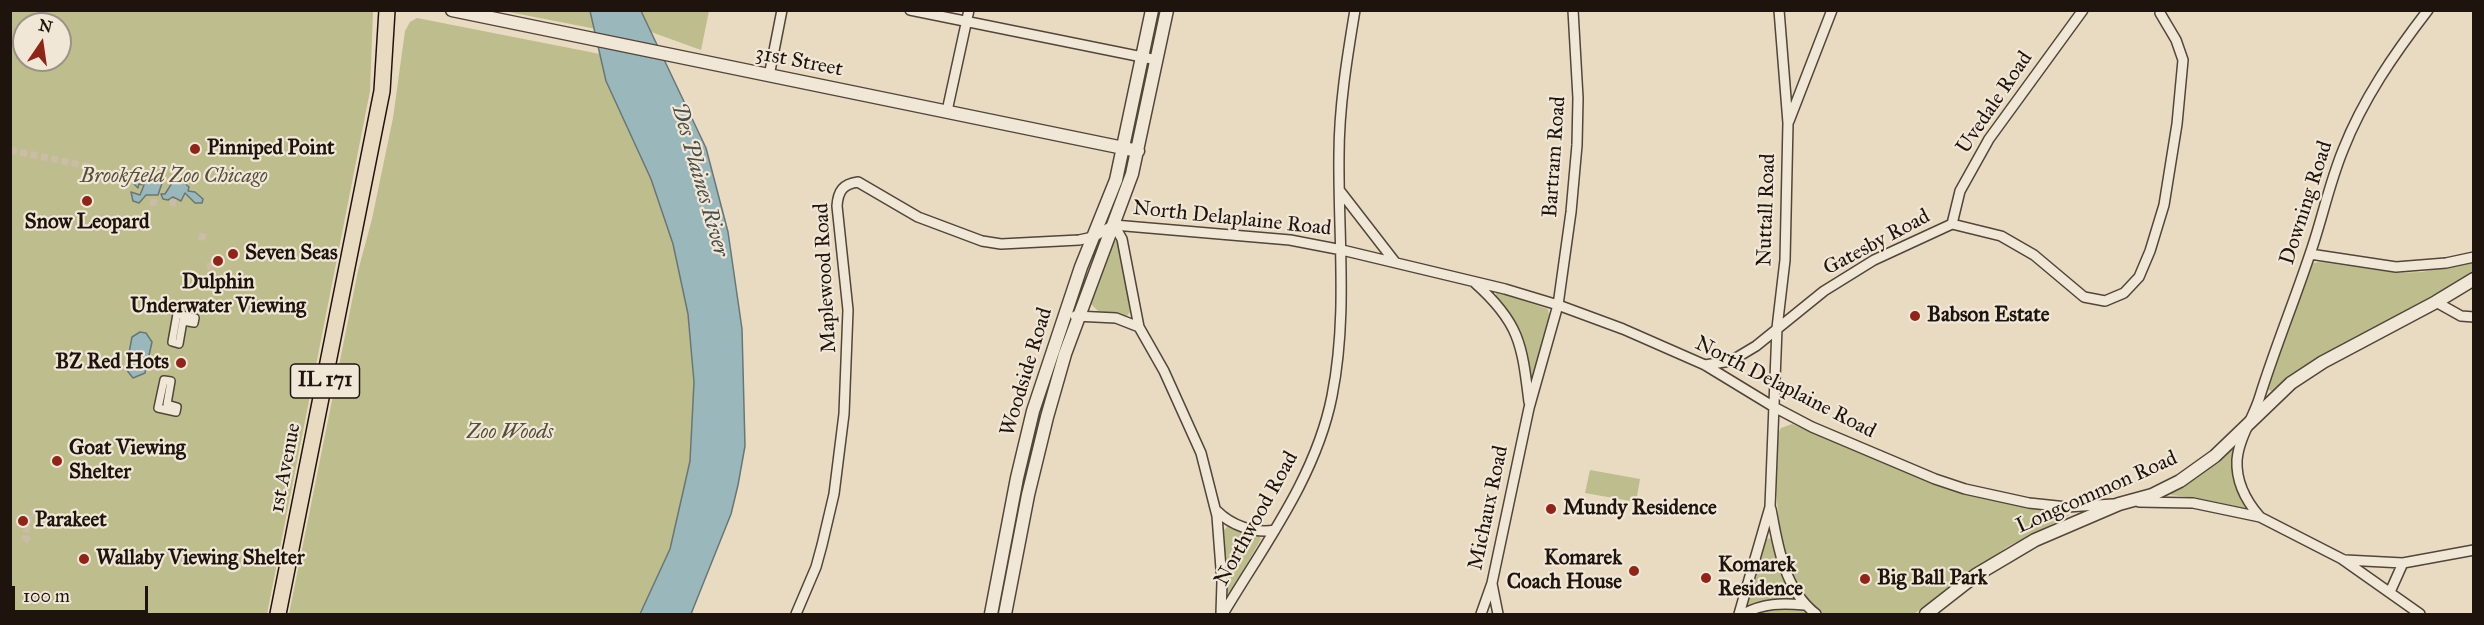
<!DOCTYPE html>
<html>
<head>
<meta charset="utf-8">
<style>
  body { margin:0 }
  #map { position:relative; width:2484px; height:625px; overflow:hidden; background:#e9dac2; font-family:"IM FELL Great Primer",serif }
  canvas { display:block }
  .frame { position:absolute; inset:0; border:12px solid #1f130d; pointer-events:none }
  .north { position:absolute; left:12px; top:12px; width:60px; height:60px; box-sizing:border-box; background:#f1e7d7; border:2px solid #9d9286; border-radius:50%; rotate:13deg; font-size:16px; font-weight:700; line-height:24px; text-align:center; color:#1f130d }
  .north::after { content:''; display:block; margin:auto; width:21px; height:27px; background:#8f2418; clip-path:polygon(50% 0,100% 100%,50% 72%,0 100%) }
  .scale { position:absolute; left:12px; top:586px; width:136px; height:27px; box-sizing:border-box; border:3px solid #1f130d; border-top:0; padding-left:8px; font-size:18px; line-height:21px; white-space:nowrap; color:#1f130d; -webkit-text-stroke:4px #f1e7d7; paint-order:stroke }
</style>
</head>
<body>
<div id="map">
<canvas width="2484" height="625"></canvas>
<div class="frame"></div>
<div class="north">N</div>
<div class="scale">100 m</div>
</div>
<script>
const ctx = document.querySelector('canvas').getContext('2d');
ctx.lineJoin = 'round';
function fillPath(path, color) {
  ctx.fillStyle = color;
  ctx.fill(path, 'evenodd');
}
function strokePath(path, color, width, dash) {
  ctx.strokeStyle = color;
  ctx.lineWidth = width;
  ctx.lineCap = dash ? 'butt' : 'round';
  ctx.setLineDash(dash || []);
  ctx.stroke(path);
}
function drawText(font, color, halo, rows, align = 'center') {
  ctx.font = font + ' "IM FELL Great Primer",serif';
  ctx.lineWidth = 4.5;
  ctx.setLineDash([]);
  ctx.textBaseline = 'middle';
  ctx.strokeStyle = halo;
  ctx.fillStyle = color;
  for (const [text, x, y, turn = 0] of rows) {
    ctx.save();
    ctx.translate(x, y);
    ctx.rotate((+turn || 0) * Math.PI / 180);
    ctx.textAlign = isNaN(turn) ? turn : align;
    if (halo) ctx.strokeText(text, 0, 0);
    ctx.fillText(text, 0, 0);
    ctx.restore();
  }
}
const green = new Path2D(`
  M11,11L373,12L370,91L267,614H11ZM24,24H60V60H24Z
  M504,11H590L596,29Z
  M641,11H709L701,50L651,32Z
  M417,18L600,54L606,81L651,179L673,244L688,314L694,382L690,461L670,549L640,614H289L358,271L372,219L393,118L405,31L410,22Z
  M1114,240L1118,242L1119,245L1130,312L1127,316L1098,311L1091,304L1092,298Z
  M2473,261V273L2314,361L2272,391L2268,390L2276,359L2313,263L2320,262L2398,273L2422,272Z
  M1497,292L1548,309L1549,315L1531,382C1523,339 1527,331 1495,296Z
  M1792,424L1935,485L1974,497L2070,515L2007,547L1975,569L1914,614H1824C1773,571 1775,496 1777,435L1781,428Z
  M2232,448L2235,450L2232,462L2234,480L2245,508L2197,498L2171,495V493L2207,469Z
  M1590,470L1640,479L1636,502L1585,493Z
  M1228,526L1259,536L1261,539L1229,595L1227,593L1224,530Z
  M1766,538L1771,539L1784,579L1808,614H1743Z`);
const water = new Path2D(`
  M590,11H641L706,148L728,232L742,329L745,446L738,485L731,514L691,614H640L670,549L690,461L694,382L688,314L673,244L651,179L606,81Z
  M131,170L147,175L150,172L155,173V176L162,183L158,195H146L139,203L133,201L131,192L140,195L144,185L139,184L138,188L134,184L135,179L131,175Z
  M177,181L183,182L189,187L188,191L195,192L203,199L202,203H195L185,193L181,201L173,197L168,200L163,199L161,194H165L172,183Z
  M140,332L146,333L152,342L145,373L133,378L126,369L132,337Z`);
const pedestrianTunnel = new Path2D(`
  M10,150L96,168
  M150,202L158,203
  M170,202L176,203
  M107,224L108,217
  M199,236L208,238
  M207,267L216,263
  M29,541L25,537L30,513L35,512`);
const pedestrian = new Path2D(`
  M177,314L195,318L194,323L183,321L179,344L172,342Z
  M164,380L171,381L167,404L177,407L176,412L158,408Z`);
const minor = new Path2D(`
  M910,10L1157,60
  M769,76L782,10
  M947,111L969,10
  M1789,121L1832,10
  M1340,191L1395,262
  M1952,224L1960,191L1989,139L2083,10
  M1114,225L1290,240L1342,250L1505,289L1558,305L1623,329L1705,365L1774,407L1812,427L1935,479L1965,489L2029,503L2067,507L2113,504
  M1114,225L1122,239L1139,327L1164,371L1201,453L1217,516L1222,582L1221,614
  M2310,254L2396,267L2446,263L2474,257
  M1475,283C1520,323 1522,345 1529,402
  M2436,302L2461,316L2474,317
  M1075,316L1116,318L1139,327
  M1705,365L1731,361L1756,346L1824,291L1874,260L1952,224L2001,236L2034,255L2084,297L2105,301L2124,293L2139,277L2150,251L2164,205L2177,124L2183,60L2176,40L2160,13
  M2139,502L2193,503L2260,517L2342,559L2420,614
  M1771,509C1778,547 1784,589 1816,614
  M1217,511C1231,525 1254,534 1275,530
  M2260,517C2246,501 2236,481 2237,460C2239,437 2254,417 2260,396C2275,348 2294,302 2310,254C2322,220 2329,184 2343,150C2363,99 2394,54 2428,10
  M2345,560L2403,563L2474,550
  M1492,584L1498,614
  M2390,592L2403,563
  M796,614L816,567L822,545L834,494L844,414L848,310L837,206C838,191 843,184 858,182L918,217L982,241L1001,244L1079,240L1093,237L1114,225
  M1223,614C1264,545 1316,477 1332,396C1348,315 1338,236 1339,155C1339,107 1347,58 1355,10
  M1481,614L1492,583L1529,408L1558,305L1571,212L1577,145L1578,98L1573,10
  M1739,614L1770,507L1777,328L1785,260L1788,123L1779,10
  M1743,614C1764,603 1781,603 1805,605`);
const tertiary = new Path2D(`
  M452,10L1138,151
  M991,614L1017,478L1033,411L1081,267L1116,180L1152,10
  M1005,614L1028,495L1047,417L1065,354L1132,174L1167,10
  M1926,614L1976,575L2035,540L2119,504L2152,495L2180,481L2215,456L2291,383L2323,362L2436,302L2474,279`);
const primary = new Path2D(`
  M278,614L382,91L387,10`);
const markers = [
  [195,149,6,"#8f2418"],
  [87,201,6,"#8f2418"],
  [233,254,6,"#8f2418"],
  [218,261,6,"#8f2418"],
  [1915,316,6,"#8f2418"],
  [181,363,6,"#8f2418"],
  [57,461,6,"#8f2418"],
  [1551,509,6,"#8f2418"],
  [23,521,6,"#8f2418"],
  [84,559,6,"#8f2418"],
  [1634,571,6,"#8f2418"],
  [1706,578,6,"#8f2418"],
  [1865,579,6,"#8f2418"]
];
const shields = [
  [325,381,69]
];
const shieldNames = [
  ["IL 171",325,381]
];
const streetNames = [
  ["31st Street",799,62,11],
  ["Uvedale Road",1995,103,-56],
  ["Bartram Road",1555,157,-86],
  ["Downing Road",2307,203,-72],
  ["Nuttall Road",1767,210,-88],
  ["North Delaplaine Road",1232,219,6],
  ["Gatesby Road",1877,243,-28],
  ["Maplewood Road",826,278,-93],
  ["Woodside Road",1027,372,-73],
  ["North Delaplaine Road",1785,388,27],
  ["1st Avenue",286,468,-79],
  ["Longcommon Road",2097,493,-24],
  ["Michaux Road",1489,508,-78],
  ["Northwood Road",1257,519,-61]
];
const poiNames = [
  ["Pinniped Point",207,149],
  ["Snow Leopard",87,223,"center"],
  ["Seven Seas",245,254],
  ["Dulphin",218,283,"center"],
  ["Underwater Viewing",218,307,"center"],
  ["Babson Estate",1927,316],
  ["BZ Red Hots",169,363,"right"],
  ["Goat Viewing",69,449],
  ["Shelter",69,473],
  ["Mundy Residence",1563,509],
  ["Parakeet",35,521],
  ["Wallaby Viewing Shelter",96,559],
  ["Komarek",1622,559,"right"],
  ["Coach House",1622,583,"right"],
  ["Komarek",1718,566],
  ["Residence",1718,590],
  ["Big Ball Park",1877,579]
];
const parkNames = [
  ["Brookfield Zoo Chicago",174,177],
  ["Zoo Woods",510,433]
];
const waterNames = [
  ["Des Plaines River",699,180,74]
];
fillPath(green, '#bebd8e');
fillPath(water, '#9ab8bc');
strokePath(water, '#697676', 1.5);
strokePath(pedestrianTunnel, '#cbbca7', 7, [7, 3.5]);
strokePath(pedestrian, '#52453a', 10);
strokePath(minor, '#52453a', 12);
strokePath(tertiary, '#52453a', 15);
strokePath(primary, '#1f130d', 18);
strokePath(pedestrian, '#f1e7d7', 7);
strokePath(minor, '#f1e7d7', 9);
strokePath(tertiary, '#f1e7d7', 12);
strokePath(primary, '#e9dac2', 15);
for (const [x, y, r, color] of markers) {
  const dot = new Path2D();
  dot.arc(x, y, r, 0, 2 * Math.PI);
  ctx.fillStyle = color;
  ctx.fill(dot);
  strokePath(dot, '#f1e7d7', 2);
}
for (const [x, y, w] of shields) {
  const box = new Path2D();
  box.roundRect(x - w / 2, y - 17, w, 34, 4.5);
  ctx.fillStyle = '#f1e7d7';
  ctx.fill(box);
  strokePath(box, '#1f130d', 1.5);
}
drawText('bold 20px', '#1f130d', null, shieldNames);
drawText('21px', '#1f130d', '#f1e7d7', streetNames);
drawText('bold 21px', '#1f130d', '#f1e7d7', poiNames, 'left');
drawText('italic 21px', '#574e3a', '#f1e7d7', parkNames);
drawText('italic 22px', '#4a4d4a', '#f1e7d7', waterNames);
</script>
</body>
</html>
